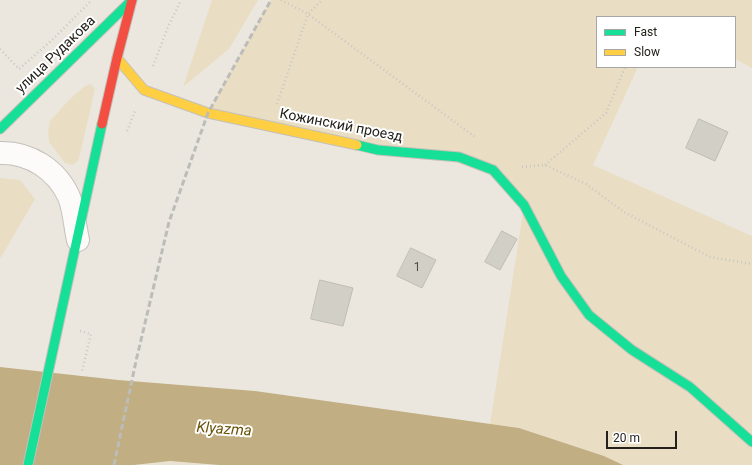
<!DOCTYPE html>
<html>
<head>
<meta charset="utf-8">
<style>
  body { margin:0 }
  #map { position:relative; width:752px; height:465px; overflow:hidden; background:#ebe7de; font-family:Roboto,sans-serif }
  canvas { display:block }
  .legend { position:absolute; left:596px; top:16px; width:140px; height:52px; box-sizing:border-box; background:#fff; border:1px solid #a7a6a4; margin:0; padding:5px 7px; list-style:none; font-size:12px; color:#24211b }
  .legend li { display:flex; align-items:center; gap:8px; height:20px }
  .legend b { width:20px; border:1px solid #a7a6a4 }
  .scale { position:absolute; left:606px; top:431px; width:71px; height:18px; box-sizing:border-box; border:2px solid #24211b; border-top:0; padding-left:5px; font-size:12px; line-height:14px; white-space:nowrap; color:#24211b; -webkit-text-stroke:3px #fff; paint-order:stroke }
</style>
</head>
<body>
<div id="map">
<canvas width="752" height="465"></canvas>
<ul class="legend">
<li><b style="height:5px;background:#16e098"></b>Fast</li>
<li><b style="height:5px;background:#ffcf43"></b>Slow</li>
</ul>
<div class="scale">20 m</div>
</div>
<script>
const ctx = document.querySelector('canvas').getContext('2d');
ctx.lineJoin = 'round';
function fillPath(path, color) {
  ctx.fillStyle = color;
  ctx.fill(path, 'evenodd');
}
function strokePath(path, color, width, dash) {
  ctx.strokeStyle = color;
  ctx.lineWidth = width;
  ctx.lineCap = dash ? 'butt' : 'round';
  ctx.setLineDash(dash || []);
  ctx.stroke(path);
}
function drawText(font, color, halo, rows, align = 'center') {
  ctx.font = font + ' Roboto,sans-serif';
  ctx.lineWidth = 4;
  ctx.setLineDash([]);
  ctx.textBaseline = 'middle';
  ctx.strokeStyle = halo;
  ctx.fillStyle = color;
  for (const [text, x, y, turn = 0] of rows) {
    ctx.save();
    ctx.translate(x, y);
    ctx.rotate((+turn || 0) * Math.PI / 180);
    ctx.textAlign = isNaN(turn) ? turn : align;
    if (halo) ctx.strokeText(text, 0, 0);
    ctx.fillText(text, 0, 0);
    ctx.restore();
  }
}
const built = new Path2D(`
  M170,461L219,465H134Z`);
const green = new Path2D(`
  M212,0H258L229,49L183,87Z
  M271,0H752V68L735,59V17H597V67H638L593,165L752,236V465H623L604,456L519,428L490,424L524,206L493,170L208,113Z
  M91,84L95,89L82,146L78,161L73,165L65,163L49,142L48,132L50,121L69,100L85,86Z
  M0,178L20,180L35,199L0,259Z`);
const water = new Path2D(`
  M0,367L118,380L255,391L519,428L604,456L623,465H219L170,461L134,465H0Z`);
const building = new Path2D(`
  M699,119L728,132L715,161L686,148Z
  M502,231L517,239L500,270L485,262Z
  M411,248L436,260L422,288L397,276Z
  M320,280L353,288L343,326L311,319Z`);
const path = new Path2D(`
  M281,0L308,14L475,137
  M0,49L19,69L52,40L92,0
  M153,66L168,27L181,0
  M277,104L308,14L322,0
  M127,131L135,111
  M545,165L606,113L625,67
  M522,167L545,165L586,184L624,212L710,257L752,264
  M80,331L91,334L82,371`);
const street = new Path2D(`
  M0,153C30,152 57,170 69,197C74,209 75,227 78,240`);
const fast = new Path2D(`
  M0,129L132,0
  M357,145L378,150L459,157L493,170L524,205L561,276L589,315L632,350L690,387L752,442
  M28,465L102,124`);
const slow = new Path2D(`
  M117,58L144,90L208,113L357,145`);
const jam = new Path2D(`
  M102,124L117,58L132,0`);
const rail = new Path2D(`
  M114,465L136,361L169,222L208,113L271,0`);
const numberNames = [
  ["1",417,268]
];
const streetNames = [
  ["улица Рудакова",56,55,-44],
  ["Кожинский проезд",341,126,11]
];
const waterNames = [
  ["Klyazma",224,430,4]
];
fillPath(built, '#e9e2d0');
fillPath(green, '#e9dec3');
fillPath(water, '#c1ae82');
fillPath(building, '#d2cfc7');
strokePath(building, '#bfbcb4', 1);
strokePath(street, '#c4c0b9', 24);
strokePath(fast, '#c4c0b9', 11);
strokePath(slow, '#c4c0b9', 11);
strokePath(jam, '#c4c0b9', 11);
strokePath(path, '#c8c7c3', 2.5, [1, 3]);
strokePath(street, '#fcfbfa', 22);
strokePath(fast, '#16e098', 9);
strokePath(slow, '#ffcf43', 9);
strokePath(jam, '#f24e42', 9);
strokePath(rail, '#bcbcb9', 3, [6, 3]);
drawText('12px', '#504c46', null, numberNames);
drawText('14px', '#24211b', '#fff', streetNames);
drawText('italic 15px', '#6b5105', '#fff', waterNames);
</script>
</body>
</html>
